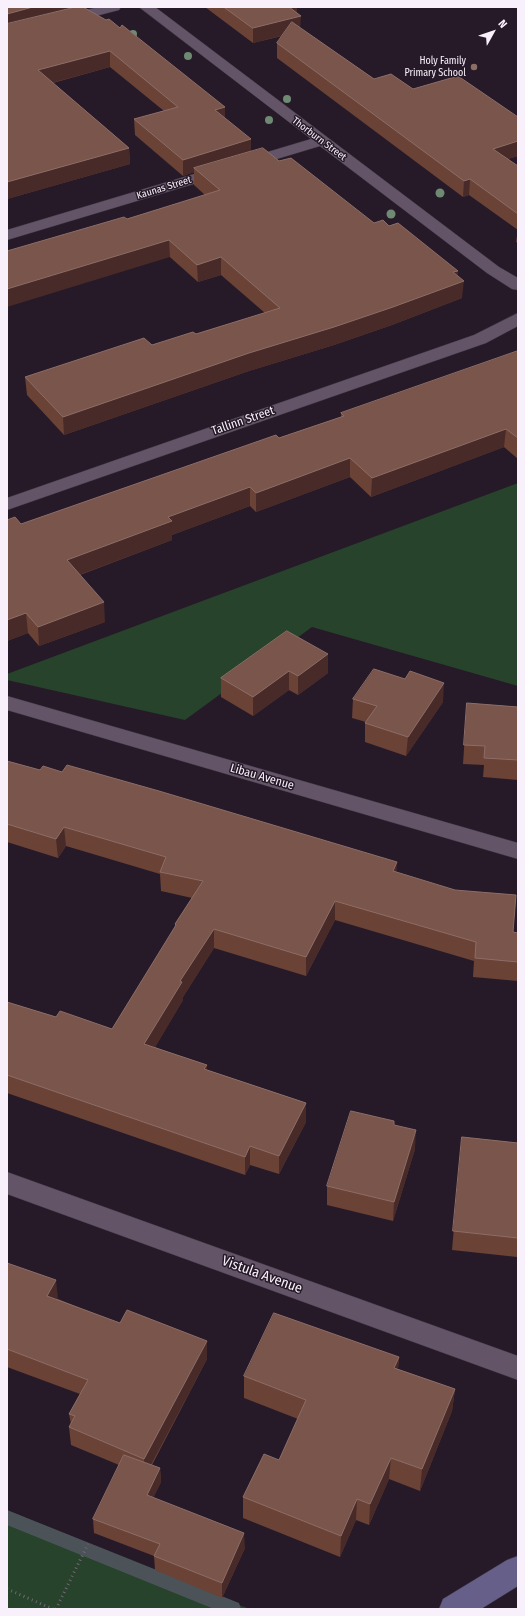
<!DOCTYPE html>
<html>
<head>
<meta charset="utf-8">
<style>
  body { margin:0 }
  #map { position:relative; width:525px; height:1616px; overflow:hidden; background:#261a29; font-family:"Fira Sans Condensed",sans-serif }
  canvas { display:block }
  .frame { position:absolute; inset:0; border:8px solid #f8f0fb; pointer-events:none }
  .north { position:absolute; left:473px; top:12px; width:40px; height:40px; -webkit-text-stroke:3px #261a29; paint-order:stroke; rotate:50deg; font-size:11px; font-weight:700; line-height:16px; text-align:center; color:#f8f0fb }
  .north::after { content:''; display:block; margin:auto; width:14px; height:18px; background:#f8f0fb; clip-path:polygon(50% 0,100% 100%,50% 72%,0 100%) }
</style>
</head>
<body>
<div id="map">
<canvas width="525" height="1616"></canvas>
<div class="frame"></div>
<div class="north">N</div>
</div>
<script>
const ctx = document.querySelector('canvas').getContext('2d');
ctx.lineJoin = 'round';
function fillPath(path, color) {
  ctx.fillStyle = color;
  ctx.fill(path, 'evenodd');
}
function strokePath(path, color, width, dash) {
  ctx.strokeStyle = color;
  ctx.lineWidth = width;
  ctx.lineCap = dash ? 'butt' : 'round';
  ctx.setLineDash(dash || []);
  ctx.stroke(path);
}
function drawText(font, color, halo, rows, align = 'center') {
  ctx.font = font + ' "Fira Sans Condensed",sans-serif';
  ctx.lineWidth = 3;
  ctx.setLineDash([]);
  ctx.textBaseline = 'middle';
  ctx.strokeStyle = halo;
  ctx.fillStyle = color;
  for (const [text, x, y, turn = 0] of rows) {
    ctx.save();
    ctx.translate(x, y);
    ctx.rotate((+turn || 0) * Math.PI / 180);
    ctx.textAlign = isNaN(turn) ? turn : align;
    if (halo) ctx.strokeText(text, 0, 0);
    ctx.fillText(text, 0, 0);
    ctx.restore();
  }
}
const green = new Path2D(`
  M518,483V686L312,627L185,720L7,680V674Z
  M7,1510L165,1577L250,1609H7Z`);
const stream = new Path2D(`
  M7,1510L239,1603L241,1609H214L7,1525Z`);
const path = new Path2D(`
  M7,1589L53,1609
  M56,1609L88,1544`);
const minor = new Path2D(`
  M98,7H121L119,10L7,39V31Z
  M139,7H155L499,267L518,278V290L512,289L487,273L320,146L7,240V230L311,139Z
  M518,313V326L486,343L7,510V498L474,335Z
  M7,696L518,843V859L7,710Z
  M7,1172L518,1356V1380L7,1194Z`);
const secondary = new Path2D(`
  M518,1556V1586L481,1609H439L443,1599L507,1560Z`);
const trees = [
  [133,34,4],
  [188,56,4],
  [287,99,4],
  [269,120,4],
  [440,193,4.5],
  [391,214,4.5]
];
const wall = new Path2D(`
  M7,7L68,9L225,107V119L251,151L279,161L374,223L457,276L462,298L392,325L334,345L249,371L64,435L27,395L25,377L196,334L265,313L221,275L198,282L127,219L205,195L194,185V172L183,176L135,135L134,119L164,111L110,67L53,83L129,148L130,164L7,199Z
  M205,7H297V13L300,28L374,79L413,89L518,117V156L508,159L518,166V243L516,242L518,230L469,195L463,197L277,58V43L282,36L253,43Z
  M518,351V459L504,447L371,497L350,477L256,512L250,506L172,535V540L80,575L105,622L39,646L28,633L7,641L21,524L341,417V413Z
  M287,631L328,673L298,695L289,690L253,716L221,697V678Z
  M353,699L443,702L406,756L365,742V723L366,722L352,718Z
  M467,703L518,707V780L483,777L484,765L463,764Z
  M7,761L396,872L513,932L518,933V981L473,977L474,961L335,920L306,976L214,948L183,997V1000L155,1047L207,1070L306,1103V1122L279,1174L250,1165L245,1175L7,1093V1002L56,1017L112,1029L175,928V924L192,898L161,891L160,874L66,846L58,858L7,842Z
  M394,1125L415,1149L393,1221L327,1205V1186Z
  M462,1137L518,1143V1246L517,1257L452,1250Z
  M7,1263L58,1299L207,1359L152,1465L160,1468L161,1482L153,1498L245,1548L222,1598L155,1570L154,1556L94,1533L93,1519L119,1465L71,1445L69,1427L71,1424L69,1414L80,1394L7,1367Z
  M399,1357L398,1369L455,1389L452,1411L420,1491L389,1479L369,1525L356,1520L340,1557L243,1518V1497L279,1460L298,1419L244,1398V1376Z`);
const shadedWall = new Path2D(`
  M33,7H68V13L7,29V14Z
  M287,7H297V17L301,16L300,31L253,43V28Z
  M110,51V67L40,86L38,70Z
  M225,107V123L215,110Z
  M251,139V155L194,168V172L183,176V160Z
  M518,141V156L492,164L493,149Z
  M129,148L130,164L7,199V182Z
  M470,179L469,195L463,197L464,181Z
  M169,240L170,257L7,307V289Z
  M221,257V275L198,282L197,265Z
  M458,271L457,283L464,281L462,298L392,325L334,345L249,371L64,435L63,417Z
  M506,429L504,447L371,497L372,478Z
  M350,458V477L256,512V493Z
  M250,487V506L172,535V540L68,579L67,560L168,517Z
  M104,602L105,622L39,646L38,627Z
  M26,613L28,633L7,641V620Z
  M328,654V673L298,695V676Z
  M289,671V690L253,716V697Z
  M444,683L443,702L406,756L408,737Z
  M64,827L66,846L58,858L56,839Z
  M397,862L396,881L393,871Z
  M335,901V920L306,976V957Z
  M214,929V948L183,997V1000L146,1063L144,1044L180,981Z
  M207,1065V1083L204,1069Z
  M306,1103V1122L279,1174V1156Z
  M416,1130L415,1149L393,1221L394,1202Z
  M250,1146V1165L245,1175V1157Z
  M56,1280L58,1299L50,1314L47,1296Z
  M207,1341V1359L145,1476L144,1459Z
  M399,1357L397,1379L394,1368Z
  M455,1389L452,1411L420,1491L422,1469Z
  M391,1458L389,1479L369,1525L370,1504Z
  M160,1468L161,1482L148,1509L147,1495Z
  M357,1499L356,1520L340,1557L341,1536Z
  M244,1533L245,1548L222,1598V1583Z`);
const building = new Path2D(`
  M7,7H33L7,14Z
  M76,7H83L106,20L109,19L120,28L122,25L225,107L215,110L251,139L183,160L134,119L178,107L110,51L38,70L129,148L7,182V24Z
  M224,7H289L301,16L253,28Z
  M292,22L374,79L391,74L413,89L458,76L518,117V141L493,149L518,166V214L470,179L464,181L277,43Z
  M263,148L279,161L291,158L374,223L383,220L389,226L398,223L458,271L453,272L464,281L393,307L334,327L249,353L63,417L25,377L144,338L152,345L193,332L196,334L280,308L221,257L197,265L169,240L7,289V251L124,217L127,219L220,190L194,168Z
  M518,351V438L506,429L372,478L350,458L256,493L250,487L168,517L172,521L67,560L104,602L38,627L26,613L7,620V520L15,517L21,524L276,435L279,438L344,416L341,413Z
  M287,631L328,654L298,676L289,671L253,697L221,678Z
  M374,669L405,679L410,671L444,683L408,737L365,723L377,706L353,699Z
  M467,703L518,707V760L484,758L485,746L464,745Z
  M7,761L40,770L43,766L62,772L67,765L159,791L397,862L393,871L455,890L516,895L513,932L518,933V962L475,958L476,942L335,901L306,957L214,929L180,981L182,982L144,1044L207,1065L204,1069L306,1103L279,1156L250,1146L245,1157L7,1075V1002L56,1017L60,1011L112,1029L176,925L175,924L203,881L160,872L166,857L64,827L56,839L7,824Z
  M351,1111L394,1121V1125L416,1130L394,1202L327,1186Z
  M462,1137L518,1143V1238L453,1231Z
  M7,1263L56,1280L47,1296L120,1323L127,1310L207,1341L144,1459L69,1427L75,1416L69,1414L88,1380L7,1349Z
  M274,1313L399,1357L394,1368L455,1389L422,1469L391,1458L370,1504L357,1499L341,1536L243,1497L264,1454L279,1460L306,1400L244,1376Z
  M124,1455L160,1468L147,1495L244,1533L222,1583L154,1556L160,1544L93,1519Z`);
const markers = [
  [474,67,4,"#8d6e63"]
];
const farPoinames = [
  ["Holy Family",466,61],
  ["Primary School",466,73]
];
const farStreetnames = [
  ["Thorburn Street",319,139,37],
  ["Kaunas Street",164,188,-17]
];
const streetNames = [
  ["Tallinn Street",243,421,-19],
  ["Libau Avenue",262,777,16]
];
const nearStreetnames = [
  ["Vistula Avenue",262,1275,20]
];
fillPath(green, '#27432b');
fillPath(stream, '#4b5359');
strokePath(minor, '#3d3440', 1);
strokePath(secondary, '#3d3440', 1);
strokePath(path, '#726775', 3, [1, 3.5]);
fillPath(minor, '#635567');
fillPath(secondary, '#655f89');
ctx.fillStyle = '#6e8a73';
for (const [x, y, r] of trees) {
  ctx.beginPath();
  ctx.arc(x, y, r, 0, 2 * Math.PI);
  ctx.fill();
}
fillPath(wall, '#6a4236');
fillPath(shadedWall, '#482a28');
fillPath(building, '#79554b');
strokePath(building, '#8d6d67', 1);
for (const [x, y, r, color] of markers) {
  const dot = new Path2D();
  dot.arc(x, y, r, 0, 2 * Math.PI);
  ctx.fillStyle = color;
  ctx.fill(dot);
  strokePath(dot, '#261a29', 1.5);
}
drawText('10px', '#f8f0fb', '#261a29', farPoinames, 'right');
drawText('10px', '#f8f0fb', '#261a29', farStreetnames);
drawText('12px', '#f8f0fb', '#261a29', streetNames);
drawText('14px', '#f8f0fb', '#261a29', nearStreetnames);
</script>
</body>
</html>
